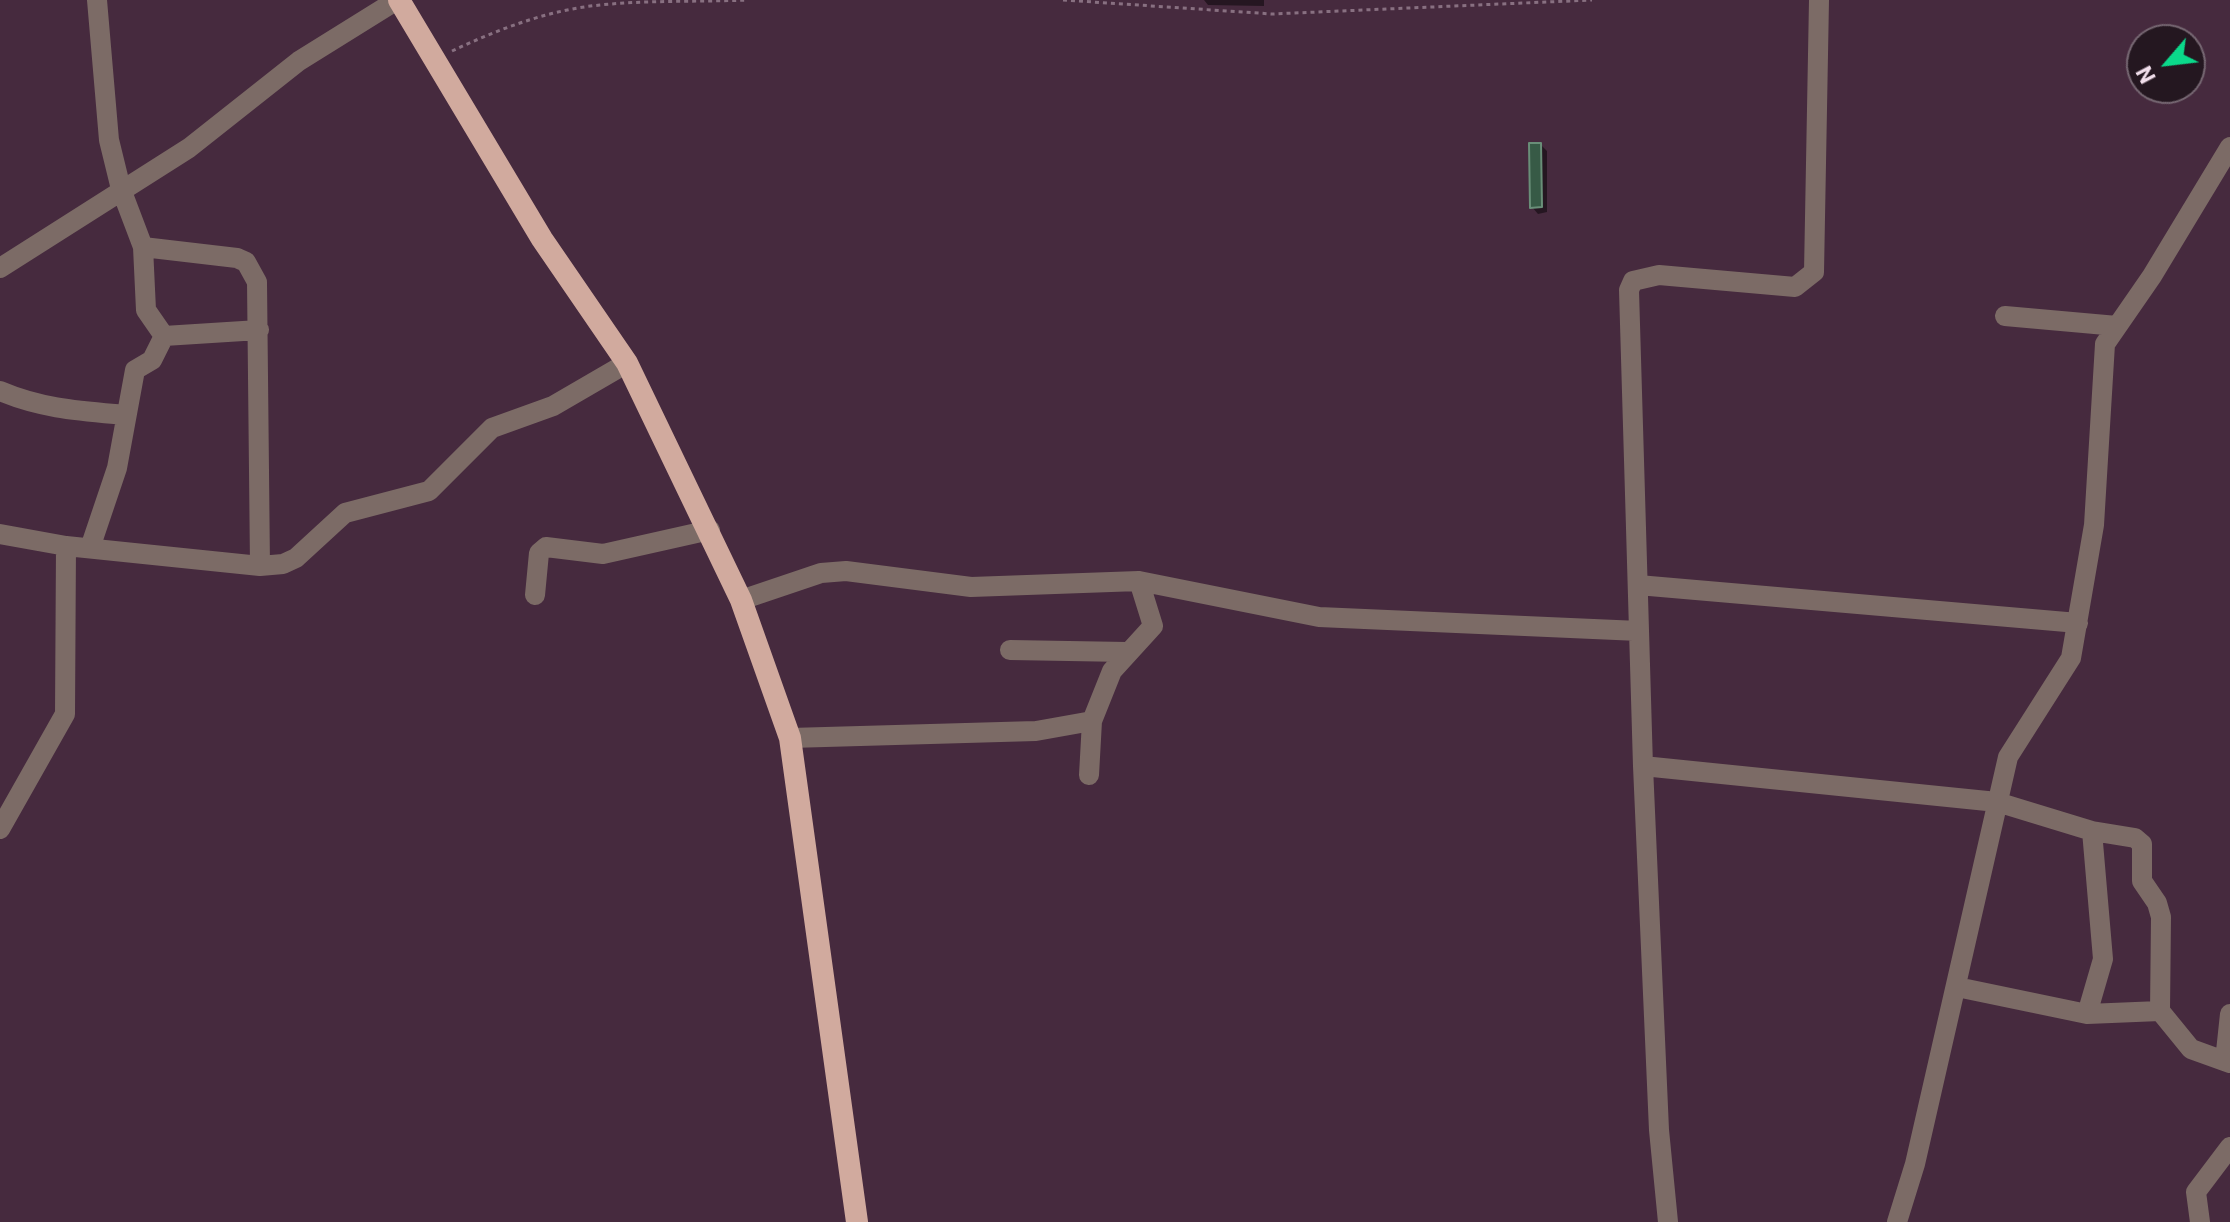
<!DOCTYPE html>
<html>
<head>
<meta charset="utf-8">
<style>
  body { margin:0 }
  #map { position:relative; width:2230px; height:1222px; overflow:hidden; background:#462a3e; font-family:Roboto,sans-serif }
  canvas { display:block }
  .north { position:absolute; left:2126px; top:24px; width:80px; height:80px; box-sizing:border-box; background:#241720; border:2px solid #766772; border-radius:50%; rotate:242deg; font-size:22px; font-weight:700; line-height:32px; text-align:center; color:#f2dfec }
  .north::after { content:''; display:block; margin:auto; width:28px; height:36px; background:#0bd98b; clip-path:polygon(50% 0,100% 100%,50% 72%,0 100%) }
</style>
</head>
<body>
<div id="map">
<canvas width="2230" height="1222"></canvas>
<div class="north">N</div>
</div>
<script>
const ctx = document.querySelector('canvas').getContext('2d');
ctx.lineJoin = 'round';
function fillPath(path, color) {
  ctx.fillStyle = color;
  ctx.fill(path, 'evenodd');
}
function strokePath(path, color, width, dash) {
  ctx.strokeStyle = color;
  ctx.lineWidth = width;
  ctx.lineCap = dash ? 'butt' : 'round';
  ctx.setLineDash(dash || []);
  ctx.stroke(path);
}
const shadow = new Path2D(`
  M1204,0H1264V6L1208,5Z
  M1541,145L1547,151V212L1538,214L1532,207Z`);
const building = new Path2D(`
  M1529,143H1541L1542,207L1530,208Z`);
const path = new Path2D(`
  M1063,0L1272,14L1592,0
  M452,51C499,29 548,10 600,5C649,0 699,2 748,0`);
const minor = new Path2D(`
  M97,0L109,140L121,189L143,247L237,258L246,262L257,282L260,566
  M143,247L146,310L164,336
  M0,268L189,148L299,61L397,0
  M2005,316L2117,326
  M0,391C42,409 81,411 126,415
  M0,534L66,546L260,566L283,564L296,558L345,513L429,491L492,428L553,406L627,363
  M90,548L117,468L135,370L152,360L164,336L259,330
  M1638,585L2078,623
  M535,595L539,553L546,547L603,554L710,530
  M741,600L821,573L846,571L971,587L1139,581L1319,617L1639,631
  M1010,650L1127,652
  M790,738L1036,731L1092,721
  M1643,766L1997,802L2092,831L2135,838L2142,844V881L2157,903L2161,917L2160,1011
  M1089,775L1092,721L1112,671L1153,626L1139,581
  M0,829L65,714L66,546
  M1957,987L2087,1014L2160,1011L2191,1049L2230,1063
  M2087,1014L2103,959L2092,831
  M2225,1061L2230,1014
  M1668,1222L1659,1130L1643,766L1629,290L1633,281L1659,275L1795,287L1814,272L1819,0
  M1897,1222L1915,1164L2008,757L2071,658L2094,525L2105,344L2152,276L2230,147
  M2200,1222L2196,1192L2230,1147`);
const trunk = new Path2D(`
  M399,0L542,239L627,363L741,600L790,738L857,1222`);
fillPath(shadow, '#0007');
fillPath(building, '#375a46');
strokePath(building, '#698e78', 2);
strokePath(path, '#887081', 3, [4, 4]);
strokePath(minor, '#7c6b66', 20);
strokePath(trunk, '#d1aa9e', 22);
</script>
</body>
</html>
